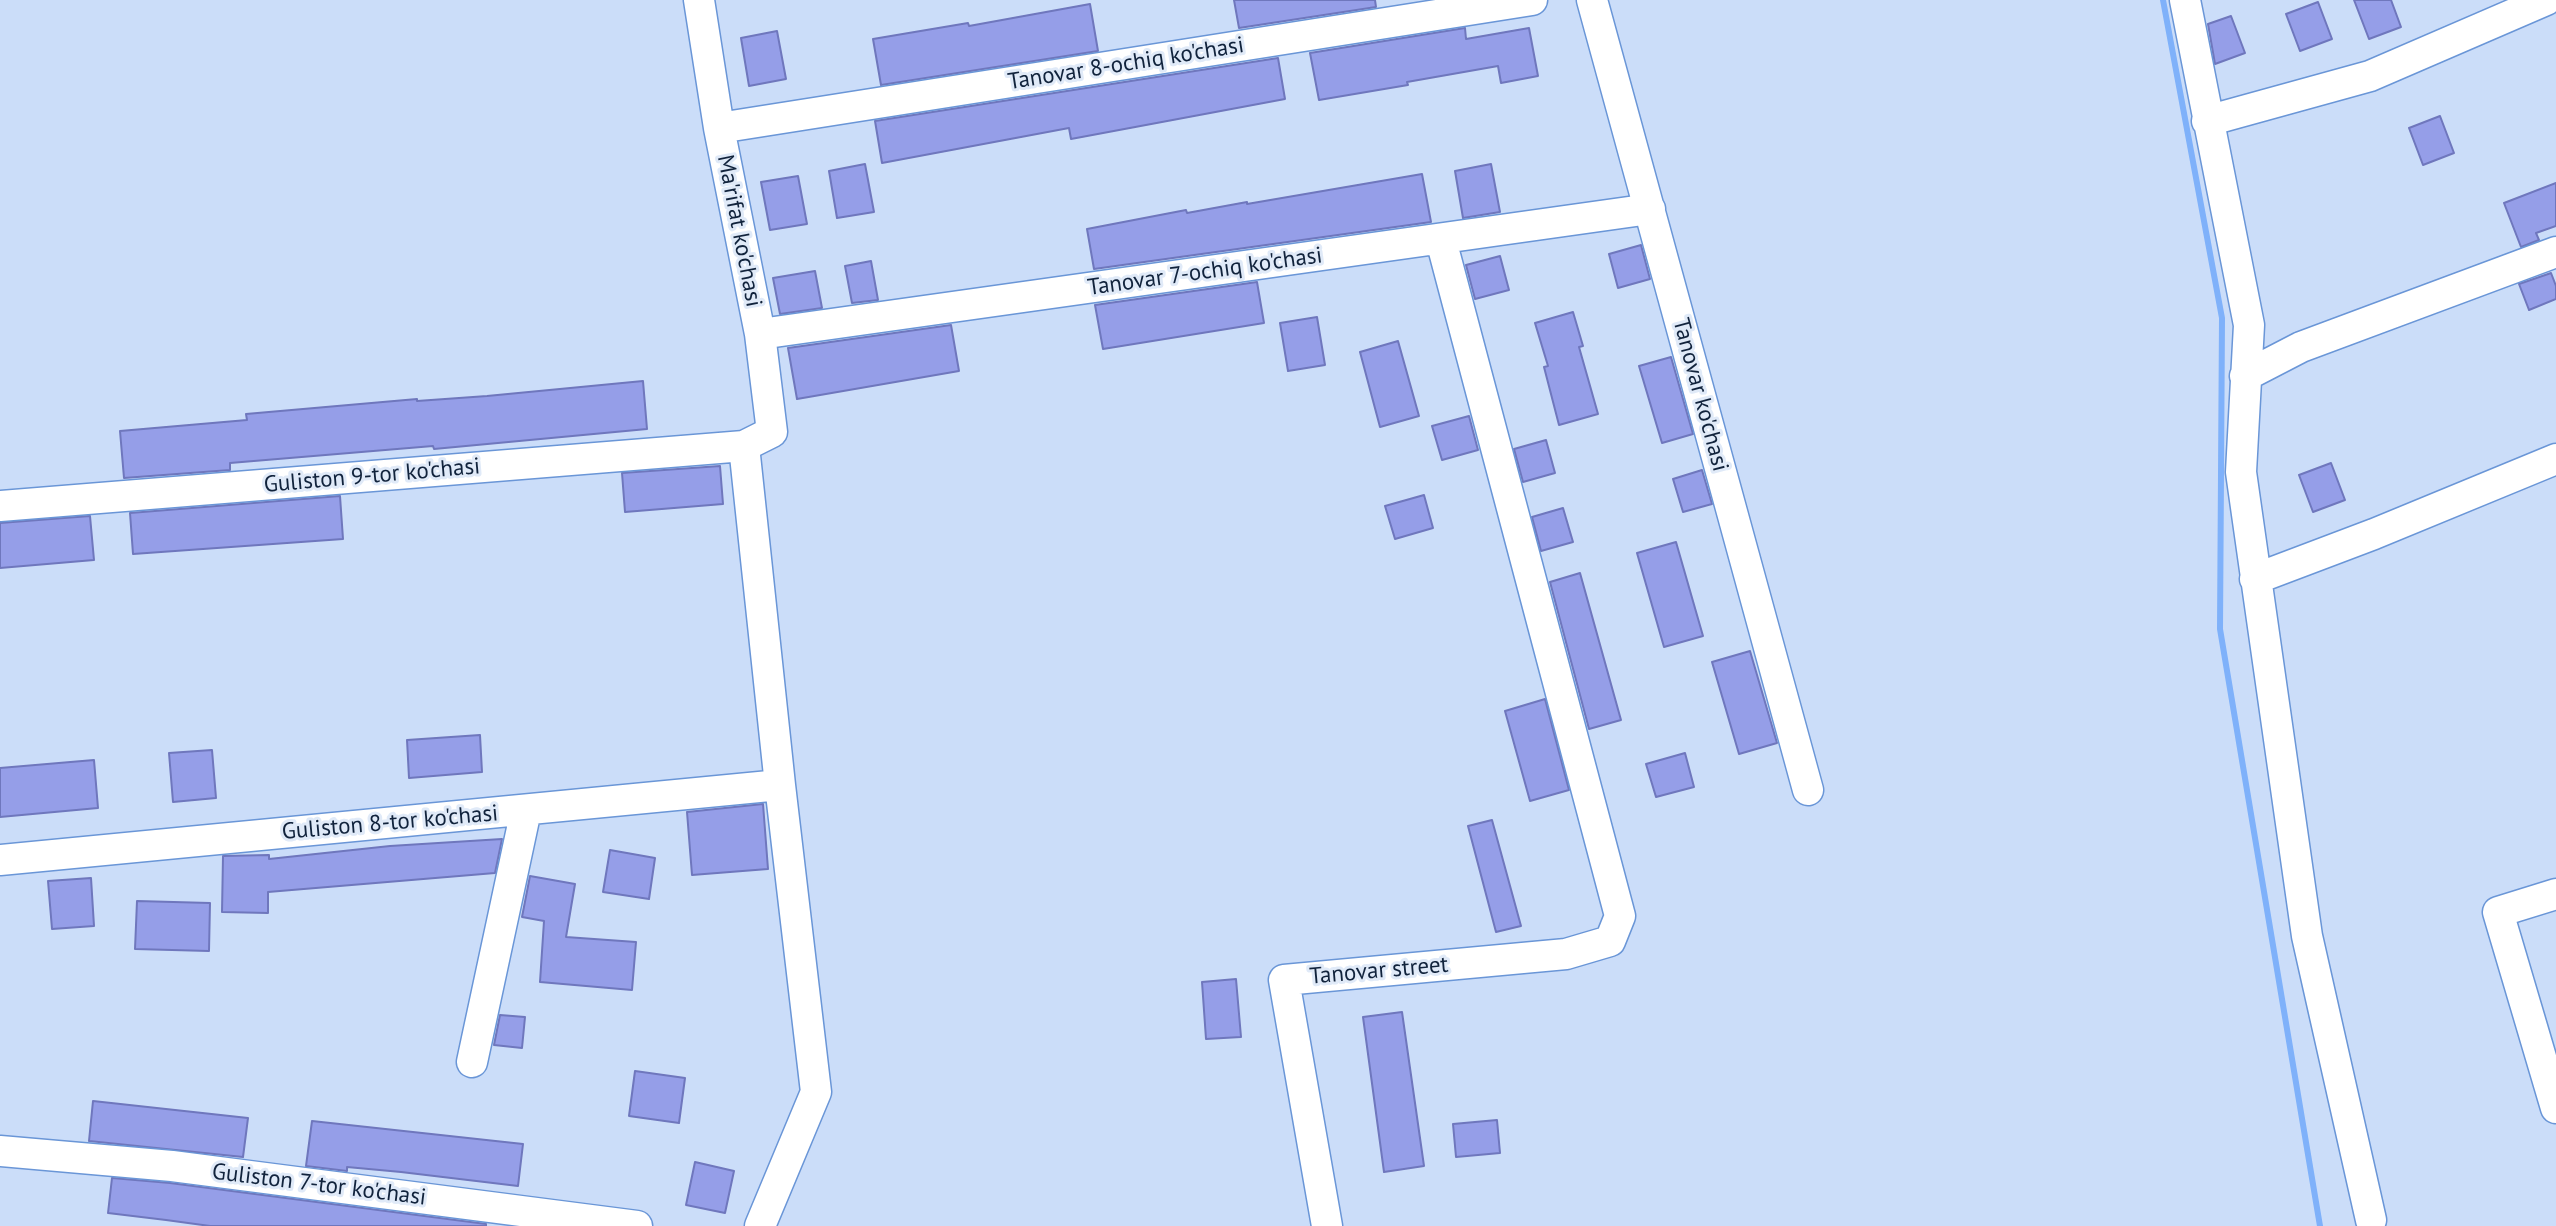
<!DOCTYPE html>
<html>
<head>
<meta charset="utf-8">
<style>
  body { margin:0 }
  canvas { display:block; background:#cbddf9 }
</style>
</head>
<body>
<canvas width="2556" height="1226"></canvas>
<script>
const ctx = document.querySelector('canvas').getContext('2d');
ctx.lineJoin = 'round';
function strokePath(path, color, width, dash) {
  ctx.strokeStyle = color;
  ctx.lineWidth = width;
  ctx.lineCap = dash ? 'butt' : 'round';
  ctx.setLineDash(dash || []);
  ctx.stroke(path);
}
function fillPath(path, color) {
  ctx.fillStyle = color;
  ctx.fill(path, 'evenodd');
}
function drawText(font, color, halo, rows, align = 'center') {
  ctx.font = font + ' "PT Sans",sans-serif';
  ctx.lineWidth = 6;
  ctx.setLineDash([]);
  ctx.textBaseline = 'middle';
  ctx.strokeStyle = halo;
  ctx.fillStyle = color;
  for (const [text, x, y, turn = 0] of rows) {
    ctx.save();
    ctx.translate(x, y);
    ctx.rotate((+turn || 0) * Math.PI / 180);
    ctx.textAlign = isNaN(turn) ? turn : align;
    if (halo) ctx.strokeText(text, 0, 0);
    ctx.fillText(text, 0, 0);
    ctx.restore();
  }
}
const stream = new Path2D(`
  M2163,0L2222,318L2220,629L2320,1226`);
const building = new Path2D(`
  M1234,0H1375L1376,7L1239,28Z
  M2354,0H2391L2401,27L2369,39Z
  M2318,2L2332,39L2300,51L2286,14Z
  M1090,4L1098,51L881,85L873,39L968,23L969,26Z
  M2231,16L2245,53L2215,64L2208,24Z
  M1465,28L1466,39L1529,28L1538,76L1501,83L1498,66L1407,82L1408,85L1319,100L1310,53Z
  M777,31L786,79L749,86L741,38Z
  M1278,58L1285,99L1071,139L1069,128L882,163L875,121Z
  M2440,116L2454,153L2423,165L2409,128Z
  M865,164L874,212L837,218L829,171Z
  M1491,164L1500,212L1463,218L1455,171Z
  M1422,174L1431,222L1094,269L1087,229L1186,210L1187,213L1247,202V204Z
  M798,176L807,224L770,230L761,182Z
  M2556,183V226L2536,233L2539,240L2521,247L2504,203Z
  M1641,245L1650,279L1618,288L1609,254Z
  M1500,256L1509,290L1475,299L1466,265Z
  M871,261L878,300L852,303L845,266Z
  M815,271L822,308L780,314L773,278Z
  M2551,273L2556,286V299L2529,310L2519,284Z
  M1257,282L1264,323L1103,349L1095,305Z
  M1573,312L1583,346L1579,347L1598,414L1559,425L1544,367L1548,366L1535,323Z
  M1317,317L1325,365L1288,371L1280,323Z
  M951,325L959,371L797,399L788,348Z
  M1398,341L1419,416L1380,427L1360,352Z
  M1671,357L1693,434L1662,443L1639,366Z
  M643,381L647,429L434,449L433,446L230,463V470L124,478L120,431L247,420L246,414L417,399V401L487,396Z
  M1469,416L1478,450L1442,460L1432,426Z
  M1546,440L1555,473L1523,482L1514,449Z
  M2331,463L2345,500L2313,512L2299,475Z
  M720,466L723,504L625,512L622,473Z
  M1702,470L1712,504L1683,512L1673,479Z
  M1424,495L1433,528L1395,539L1385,506Z
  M340,496L343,539L133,554L130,513Z
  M1563,508L1573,542L1541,551L1532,517Z
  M90,516L94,560L0,568V523Z
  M1676,542L1703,636L1664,647L1637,553Z
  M1580,573L1621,720L1589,729L1550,582Z
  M1750,651L1777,743L1739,754L1712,662Z
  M1545,699L1569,790L1530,801L1505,711Z
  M480,735L482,772L409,778L407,740Z
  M212,750L216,798L173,802L169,753Z
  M1685,753L1694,787L1656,797L1646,764Z
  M94,760L98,808L0,817V768Z
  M763,804L768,869L692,875L687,812Z
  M1492,820L1521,926L1496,932L1468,826Z
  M502,839L495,873L268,892V913L222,912L223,856L269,855V859L390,846Z
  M610,850L655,858L649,899L603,892Z
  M530,876L575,884L566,937L636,942L632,990L540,982L544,921L522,917Z
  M91,878L94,926L52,929L48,881Z
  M137,901L210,903L209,951L135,949Z
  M1236,979L1241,1037L1206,1039L1202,982Z
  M1402,1012L1424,1166L1384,1172L1363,1017Z
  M500,1015L525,1017L522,1048L494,1045Z
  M635,1071L685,1078L679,1123L629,1116Z
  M93,1101L248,1118L243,1157L89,1141Z
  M1497,1120L1500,1153L1456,1157L1453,1124Z
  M312,1121L523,1144L518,1186L401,1172L347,1167V1171L306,1166Z
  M695,1162L734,1171L725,1213L686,1205Z
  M112,1178L170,1183L486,1224V1226H210L166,1220L108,1213Z`);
const minor = new Path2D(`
  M1592,0L1808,790
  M2185,0L2249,325L2241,472L2307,936L2371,1220
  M2207,121L2370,76L2546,0
  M719,128L1532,0
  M760,334L1650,209
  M2245,376L2301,347L2556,252
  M744,446L780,785L816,1092L760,1226
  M0,506L744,446L772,432L760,334L719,128L699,0
  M2255,579L2374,534L2556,459
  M0,860L780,785
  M2556,894L2498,912L2556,1108
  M472,1062L526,810
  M0,1151L172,1166L637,1226
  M1327,1226L1284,980L1566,954L1610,941L1620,916L1441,240`);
const streetNames = [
  ["Tanovar 8-ochiq ko'chasi",1126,64,-9],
  ["Ma'rifat ko'chasi",739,231,79],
  ["Tanovar 7-ochiq ko'chasi",1205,272,-8],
  ["Tanovar ko'chasi",1700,395,75],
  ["Guliston 9-tor ko'chasi",372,476,-5],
  ["Guliston 8-tor ko'chasi",390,823,-5],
  ["Tanovar street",1379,971,-5],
  ["Guliston 7-tor ko'chasi",319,1185,7]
];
strokePath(stream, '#7fb1fa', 6);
fillPath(building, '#959ee8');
strokePath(building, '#6f77bd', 2);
strokePath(minor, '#6a96d7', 33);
strokePath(minor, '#fff', 30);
drawText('23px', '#11233c', '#e0eaf8', streetNames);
</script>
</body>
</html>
